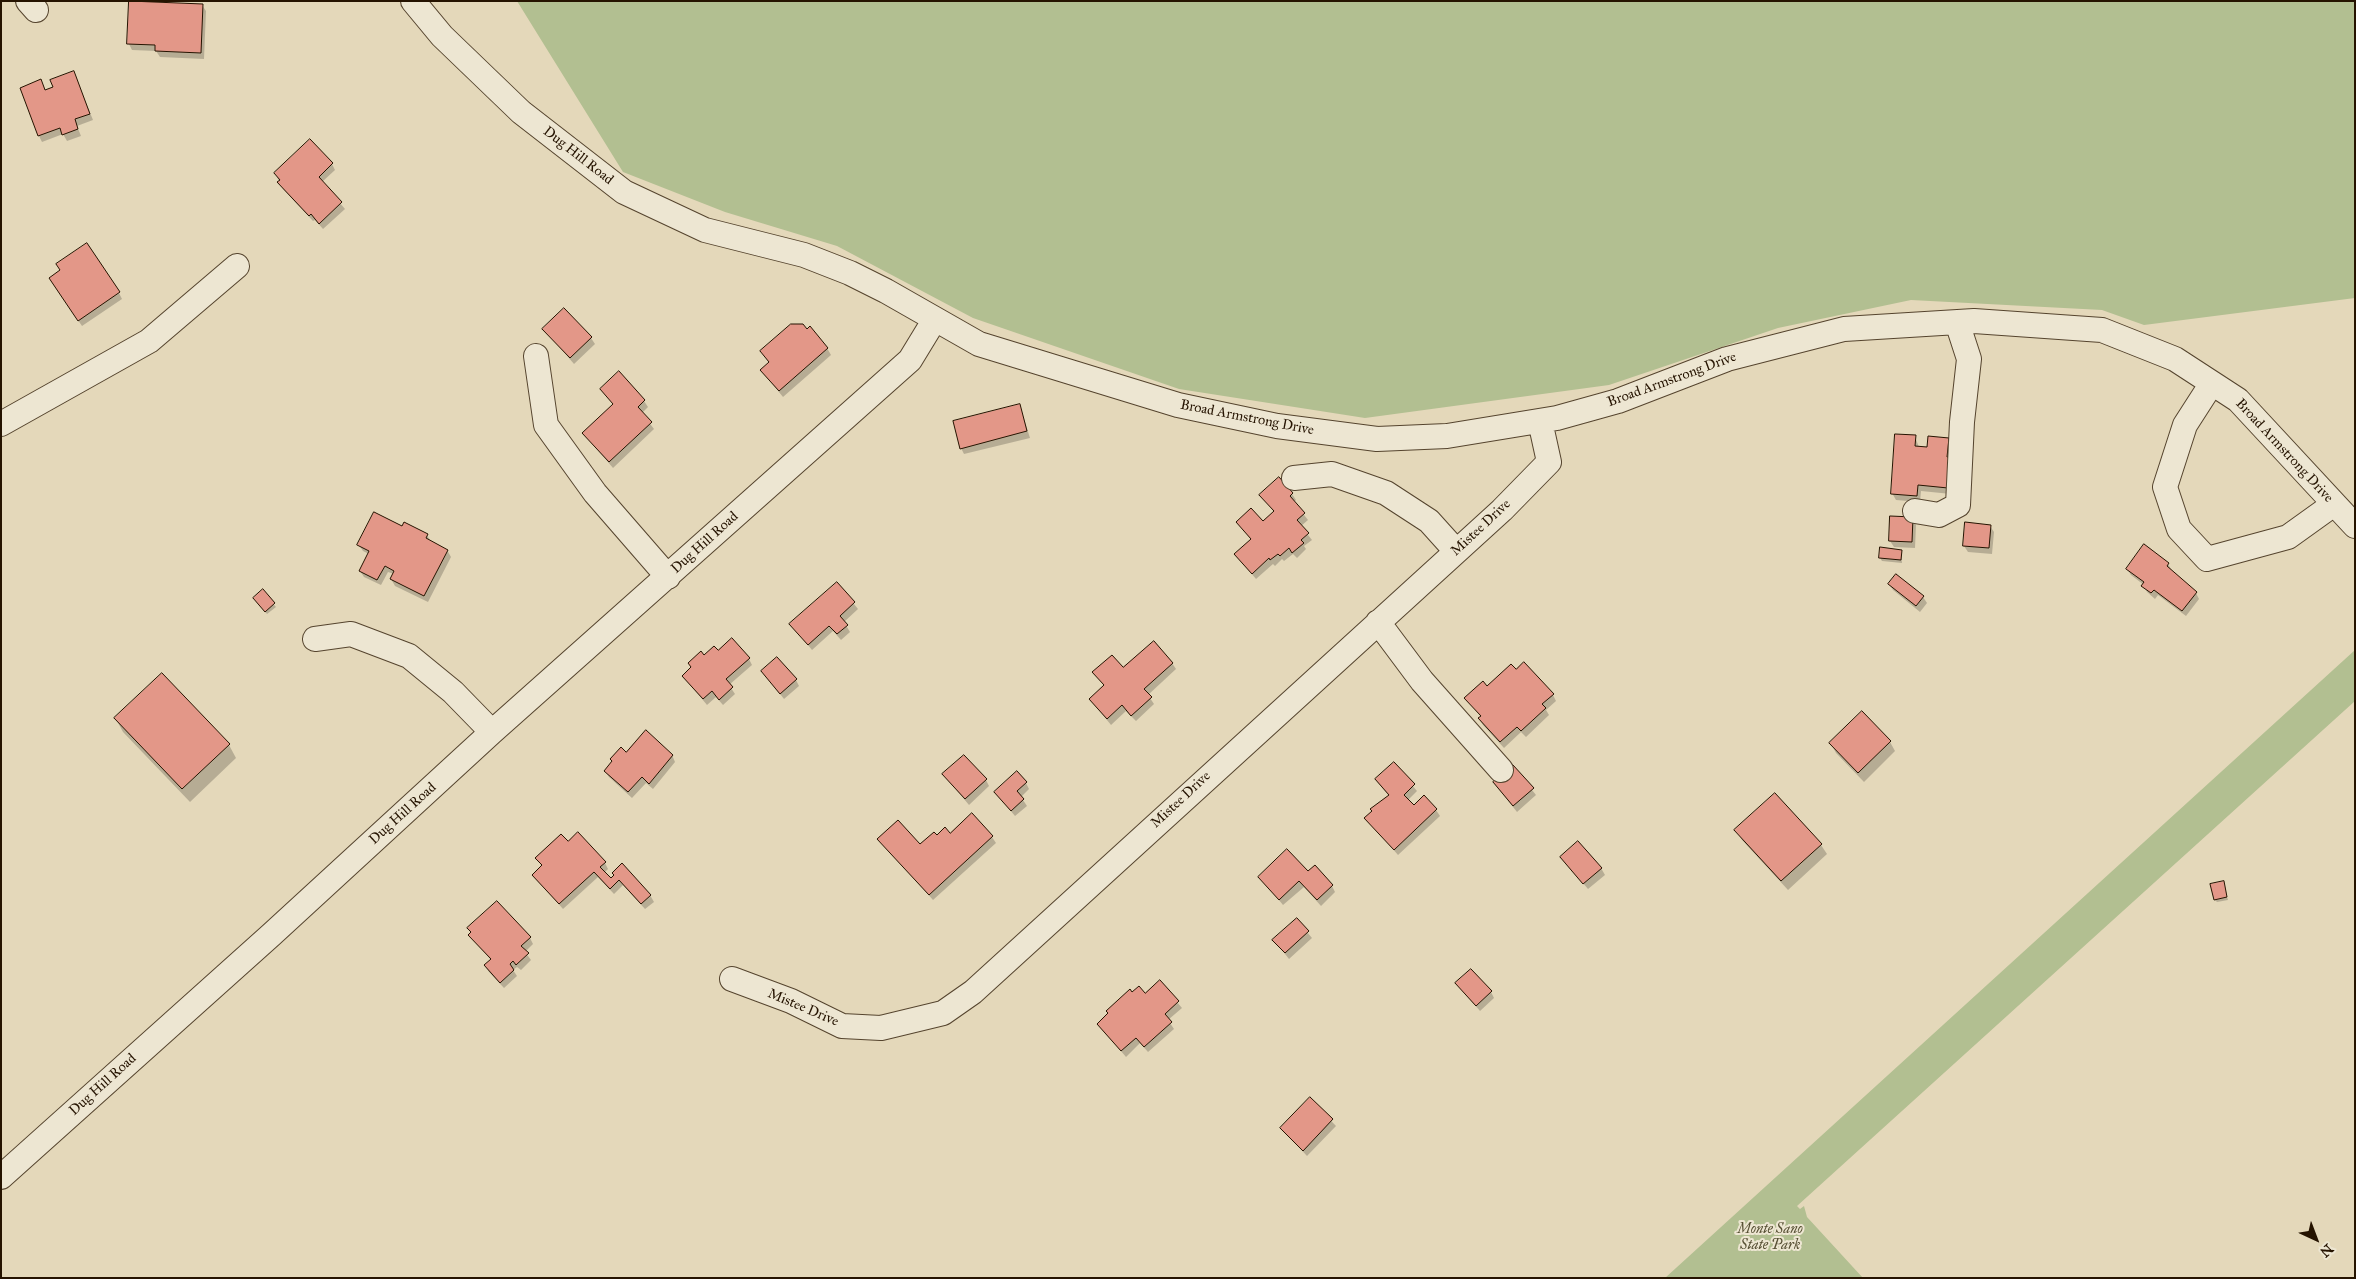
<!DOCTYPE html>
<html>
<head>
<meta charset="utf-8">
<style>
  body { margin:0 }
  #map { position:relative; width:2356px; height:1279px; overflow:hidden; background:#e4d8ba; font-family:"IM FELL Great Primer",serif }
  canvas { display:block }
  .frame { position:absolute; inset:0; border:2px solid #251300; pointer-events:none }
  .north { position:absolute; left:2291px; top:1214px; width:50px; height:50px; -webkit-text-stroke:4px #ede6d2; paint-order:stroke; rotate:137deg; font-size:14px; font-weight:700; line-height:20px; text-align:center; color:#251300 }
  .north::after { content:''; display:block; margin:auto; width:18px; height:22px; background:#251300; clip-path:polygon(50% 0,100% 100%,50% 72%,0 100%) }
</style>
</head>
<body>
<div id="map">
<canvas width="2356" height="1279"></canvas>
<div class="frame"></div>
<div class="north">N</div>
</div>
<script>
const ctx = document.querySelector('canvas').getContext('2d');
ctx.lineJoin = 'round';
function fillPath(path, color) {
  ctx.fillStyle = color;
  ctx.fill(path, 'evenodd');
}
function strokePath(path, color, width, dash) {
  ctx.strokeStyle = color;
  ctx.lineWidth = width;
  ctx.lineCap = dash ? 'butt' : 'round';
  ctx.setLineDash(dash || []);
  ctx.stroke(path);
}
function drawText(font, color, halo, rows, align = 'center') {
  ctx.font = font + ' "IM FELL Great Primer",serif';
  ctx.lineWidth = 4;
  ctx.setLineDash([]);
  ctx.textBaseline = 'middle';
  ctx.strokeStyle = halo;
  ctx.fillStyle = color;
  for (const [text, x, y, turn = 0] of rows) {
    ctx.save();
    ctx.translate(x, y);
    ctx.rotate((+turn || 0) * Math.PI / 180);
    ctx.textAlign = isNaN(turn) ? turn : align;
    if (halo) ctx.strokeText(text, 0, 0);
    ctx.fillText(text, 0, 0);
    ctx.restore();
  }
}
const green = new Path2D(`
  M517,1H2355V298L2144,325L2102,310L1911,300L1778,328L1609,385L1365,418L1179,389L973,318L837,246L725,212L623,172Z
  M2355,650V701L1797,1206L1800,1209L1804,1206L1807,1217L1863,1278H1665Z`);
const shadow = new Path2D(`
  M202,5L206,11L204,59L160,57L156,51L132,50L129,44Z
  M74,73L93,120L77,126L81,136L67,141L63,134L42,142L39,136L41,80L46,91L54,88Z
  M332,164L335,170L322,182L345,209L323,229L315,220L313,221L283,189L275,173Z
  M62,271L119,293L122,299L82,326L54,285Z
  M544,329L591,338L595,344L574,364Z
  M827,348L831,355L783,397L761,370L769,363L761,351Z
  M601,389L644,401L648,407L642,413L654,429L613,468L583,433L614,405Z
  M1020,406L1030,438L964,454L961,448Z
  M1915,437L1919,447L1928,448L1948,439L1952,445L1951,494L1921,491L1920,502L1896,500L1892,493Z
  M1279,479L1292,494L1296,500L1294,502L1308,520L1301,526L1312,540L1304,546L1306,549L1297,558L1293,554L1284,561L1282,559L1275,566L1273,564L1256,579L1236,555L1252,540L1237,522H1263L1274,512L1261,495Z
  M1912,519L1916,525L1915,548L1894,547L1890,541Z
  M1990,526L1994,532L1992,554L1968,552L1964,546Z
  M402,528L427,535L431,542L447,550L451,557L428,602L395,586L391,579L394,574L388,572L381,585L364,577L360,571L369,554L363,551L359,545Z
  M2145,546L2168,564L2172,571L2196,593L2199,599L2186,616L2158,595L2155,599L2147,592L2144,585L2131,575L2127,569Z
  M1901,551L1902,563L1882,561L1880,558Z
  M837,583L858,609L844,622L850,632L841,640L833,631L812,650L791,624Z
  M1889,584L1923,597L1927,603L1920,612L1893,590Z
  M262,591L276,607L267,614L256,601Z
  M718,652L749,659L752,665L729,685L735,694L723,705L716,697L707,705L683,676L704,657Z
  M1172,663L1176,669L1148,695L1154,704L1136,721L1126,711L1111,725L1090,699L1105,686L1094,672Z
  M762,671L796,680L799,686L784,699Z
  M1516,671L1553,695L1556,701L1546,710L1549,715L1526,737L1521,732L1504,748L1483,725L1479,718L1481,717L1466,698Z
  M116,719L229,745L236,758L190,802L123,732Z
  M1890,742L1895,751L1864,782L1836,753L1831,743Z
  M627,754L672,755L675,762L653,789L646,783L632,798L609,777L605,771Z
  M1394,764L1417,791L1408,800L1414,807L1436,810L1440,816L1398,855L1366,818L1389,796L1376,780Z
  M1513,766L1536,795L1517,812L1494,783Z
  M944,775L986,780L989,786L969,805Z
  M1026,783L1029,789L1021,797L1027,806L1015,816L995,792Z
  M1736,830L1821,845L1827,854L1788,890L1742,840Z
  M950,835L992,837L996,843L933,900L879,839L920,846Z
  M568,843L605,863L608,869L604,873L611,880L615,876L650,895L654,902L645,909L623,885L614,894L598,877L563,909L533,875L542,867L537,858Z
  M1561,857L1601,868L1605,875L1588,889Z
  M1307,873L1332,886L1335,892L1321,906L1304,887L1283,905L1260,877Z
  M2223,882L2228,900L2217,902L2215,900Z
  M1296,919L1312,938L1289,959L1274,940Z
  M469,929L530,938L533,944L525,952L531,960L521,970L517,967L513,970L517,976L504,988L489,972L485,966L491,960L474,941Z
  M1160,982L1182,1008L1168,1020L1174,1029L1148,1052L1140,1043L1126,1057L1098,1024L1132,993L1145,995Z
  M1457,984L1491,992L1494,998L1480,1011Z
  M1310,1099L1336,1126L1307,1156L1282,1129Z`);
const building = new Path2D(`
  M129,1L203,4L201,53L155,51V45L127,44Z
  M74,71L90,114L75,119L78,129L62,135L60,128L38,136L20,88L41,79L45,90L53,87L50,80Z
  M310,139L333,163L319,177L342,202L319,224L311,214L309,216L277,182L280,180L274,173Z
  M87,243L120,292L78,321L49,278L60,270L56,264Z
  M564,308L592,337L570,358L542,329Z
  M791,324H803L807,329L810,326L828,348L779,391L760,370L769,362L760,351Z
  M619,371L645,400L638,407L652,422L609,462L582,433L613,404L600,389Z
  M1020,404L1027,431L960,449L953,421Z
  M1895,434L1916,435L1915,446L1927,447L1928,436L1949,438L1947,457H1951L1948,488L1918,485L1917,496L1891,494Z
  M1279,477L1293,493L1290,496L1305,513L1297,520L1309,533L1301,540L1304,543L1292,553L1289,548L1280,556L1278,554L1270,560L1269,558L1252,574L1234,554L1251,539L1236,522L1251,508L1263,521L1274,511L1259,495Z
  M374,512L402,526L404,522L428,534L426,538L448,550L424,596L390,579L394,571L385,566L377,580L359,571L369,551L357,545Z
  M1890,516L1913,517L1912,542L1889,541Z
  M1965,522L1991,525L1989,548L1963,546Z
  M2144,544L2169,563L2167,566L2197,592L2182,611L2154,590L2151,593L2141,586L2144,582L2126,569Z
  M1880,547L1902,550L1901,560L1879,558Z
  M1896,574L1924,596L1916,606L1888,584Z
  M837,582L855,602L840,616L848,625L837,634L829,626L808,645L789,624Z
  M263,589L275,603L265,612L253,598Z
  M732,638L750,658L726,679L733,687L719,700L712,691L703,699L682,676L691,667L688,663L701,651L704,655L714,646L718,650Z
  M1154,641L1173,663L1144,689L1152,697L1131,716L1122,705L1107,719L1089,699L1104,685L1092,672L1112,655L1123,667Z
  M777,657L797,679L780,694L761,671Z
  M1524,662L1554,694L1542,704L1546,708L1521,731L1517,727L1500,742L1478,718L1481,716L1464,698L1483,681L1487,686L1511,664L1516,669Z
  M162,673L230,744L182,789L114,718Z
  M1862,711L1891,741L1858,773L1829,743Z
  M646,730L673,755L649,784L642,777L628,792L604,771L612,761L610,759L621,747L626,752Z
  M964,755L987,779L965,799L942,774Z
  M1394,762L1415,784L1404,795L1414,805L1424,795L1437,809L1394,850L1364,818L1372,811L1370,809L1389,795L1375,779Z
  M1513,765L1534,788L1513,806L1493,782Z
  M1017,771L1027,782L1017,791L1024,799L1011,811L994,792Z
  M1775,793L1822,844L1781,881L1734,830Z
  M972,813L993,836L929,895L877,839L898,820L920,844L934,832L937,835L945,827L950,833Z
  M578,832L606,862L600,867L611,878L614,875L612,873L622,863L651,895L641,904L619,880L610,889L594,872L559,904L532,875L542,865L535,858L561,834L568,841Z
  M1578,841L1602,868L1583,884L1560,857Z
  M1287,849L1308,871L1315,865L1333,885L1317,900L1299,881L1279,900L1258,877Z
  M2224,881L2227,897L2214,900L2210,884Z
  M497,901L531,937L521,946L529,953L516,965L513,961L510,964L514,970L500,983L484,965L491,959L468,935L471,932L467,928Z
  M1297,918L1309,931L1285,953L1272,940Z
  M1471,969L1492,991L1476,1006L1455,983Z
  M1160,980L1179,1001L1165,1014L1172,1022L1144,1047L1136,1038L1121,1051L1097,1024L1108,1013L1106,1011L1130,989L1132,992L1139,986L1145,993Z
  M1310,1097L1333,1119L1303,1151L1280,1128Z`);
const minor = new Path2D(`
  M28,1L36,10
  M413,1L442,36L521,112L624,192L705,230L804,255L850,273L886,291L979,344L1178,405L1277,426L1377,439L1447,436L1557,418L1618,401L1727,359L1844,329L1974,321L2102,330L2175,359L2238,400L2355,526
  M536,356L546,425L595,493L668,577
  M2212,383L2185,425L2165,487L2179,529L2207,559L2288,537L2334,504
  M1,424L149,341L237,266
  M1294,478L1332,474L1386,493L1429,521L1456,551
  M1915,511L1939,515L1958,505L1962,422L1969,359L1957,322
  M1378,622L1422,681L1501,770
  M315,639L351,634L409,656L453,692L492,732
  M732,979L791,1001L842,1026L881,1028L943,1013L973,992L1502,510L1549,462L1540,421
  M1,1177L271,935L492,732L910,360L935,319`);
const streetNames = [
  ["Dug Hill Road",578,156,38],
  ["Broad Armstrong Drive",1672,380,-20],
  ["Broad Armstrong Drive",1247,418,11],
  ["Broad Armstrong Drive",2284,451,47],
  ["Mistee Drive",1481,528,-43],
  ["Dug Hill Road",705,543,-42],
  ["Mistee Drive",1181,800,-43],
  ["Dug Hill Road",403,814,-42],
  ["Mistee Drive",803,1008,23],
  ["Dug Hill Road",103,1085,-42]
];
const parkNames = [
  ["Monte Sano",1770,1230],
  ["State Park",1770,1246]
];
fillPath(green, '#b2bf91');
fillPath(shadow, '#0003');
fillPath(building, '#e39788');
strokePath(building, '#251300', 1);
strokePath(minor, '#55442e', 26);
strokePath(minor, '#ede6d2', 24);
drawText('14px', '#251300', '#ede6d2', streetNames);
drawText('italic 14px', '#564f33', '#ede6d2', parkNames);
</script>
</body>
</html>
